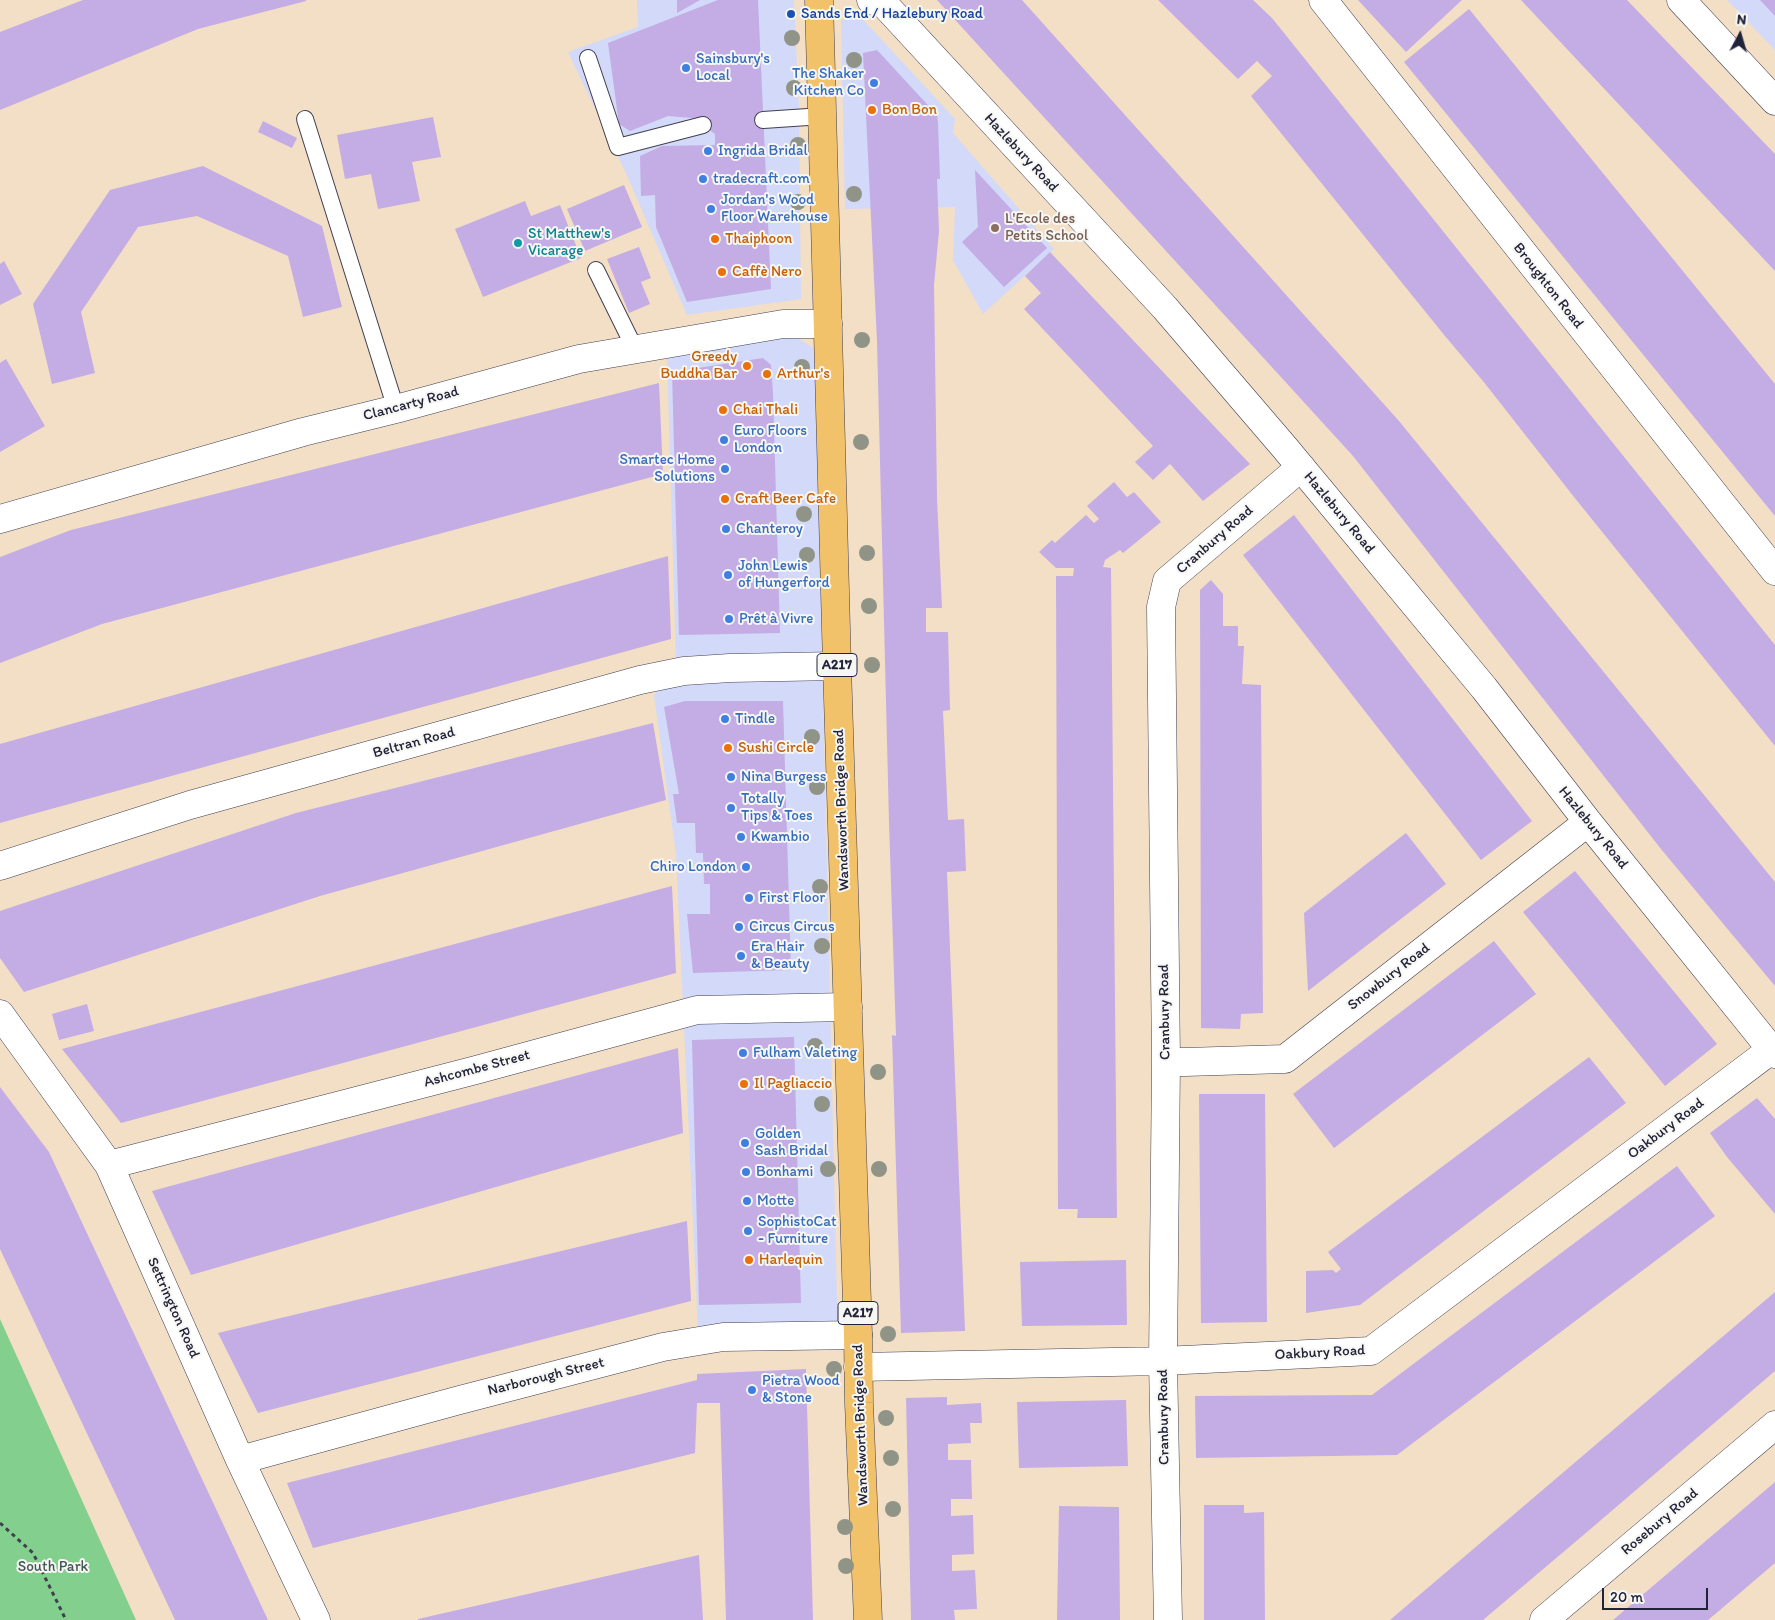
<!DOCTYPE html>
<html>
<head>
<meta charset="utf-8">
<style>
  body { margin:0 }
  #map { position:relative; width:1775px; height:1620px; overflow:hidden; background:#f3dfc5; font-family:Itim,sans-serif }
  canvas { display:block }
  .north { position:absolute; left:1715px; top:10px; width:50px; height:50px; -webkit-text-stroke:4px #f6f6f2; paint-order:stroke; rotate:6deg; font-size:14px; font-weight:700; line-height:20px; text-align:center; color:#22223b }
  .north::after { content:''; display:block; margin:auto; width:18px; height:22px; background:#22223b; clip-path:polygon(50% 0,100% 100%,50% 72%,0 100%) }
  .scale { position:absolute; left:1602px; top:1588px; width:106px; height:22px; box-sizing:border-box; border:2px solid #22223b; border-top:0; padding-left:6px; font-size:15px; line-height:18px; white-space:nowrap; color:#22223b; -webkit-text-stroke:4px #f6f6f2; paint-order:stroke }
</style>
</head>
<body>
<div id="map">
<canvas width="1775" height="1620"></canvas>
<div class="north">N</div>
<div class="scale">20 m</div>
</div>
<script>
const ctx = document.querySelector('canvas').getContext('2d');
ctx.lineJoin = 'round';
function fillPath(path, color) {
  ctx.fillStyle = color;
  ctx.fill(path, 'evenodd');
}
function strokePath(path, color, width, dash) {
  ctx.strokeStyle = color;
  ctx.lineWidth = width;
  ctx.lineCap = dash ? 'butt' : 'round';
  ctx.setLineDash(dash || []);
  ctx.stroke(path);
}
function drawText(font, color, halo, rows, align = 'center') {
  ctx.font = font + ' Itim,sans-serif';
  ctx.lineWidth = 4;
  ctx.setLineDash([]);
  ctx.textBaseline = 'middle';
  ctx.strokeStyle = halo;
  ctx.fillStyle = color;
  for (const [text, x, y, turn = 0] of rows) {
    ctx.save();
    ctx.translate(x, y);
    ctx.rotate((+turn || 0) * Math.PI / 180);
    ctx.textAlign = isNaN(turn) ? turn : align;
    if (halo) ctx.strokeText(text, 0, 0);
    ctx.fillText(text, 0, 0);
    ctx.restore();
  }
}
const built = new Path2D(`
  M637,0H794L799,109L801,299L687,315L625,171L568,52L638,27Z
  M1727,0H1775V50Z
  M857,13L955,119L953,133L1054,249L983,314L953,260L955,207L845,209L841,20Z
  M793,335L815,349L838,1346L699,1352L676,854L654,696L676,661L667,354Z`);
const green = new Path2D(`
  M0,1319L136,1620H0Z`);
const building = new Path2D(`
  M83,0H306V1L198,29L0,110V32Z
  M677,0H700L677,13Z
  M718,0H758L771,289L687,302L656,227L655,195L641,196L640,156L662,146L715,145V134L692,118L668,116L630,131L619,124L608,43Z
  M937,0H1022L1399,421L1775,882V986L1661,849L1353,456Z
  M1158,0H1253L1272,18L1775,645V746L1574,497L1483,381L1445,336L1251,96L1272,76L1257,61L1238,79Z
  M1358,0H1462L1406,52Z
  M1521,0H1627L1775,154V271Z
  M1760,0H1775V16Z
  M1469,9L1775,384V516L1404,62Z
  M877,50L937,115L938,123L940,179H937L939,231L934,285L937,498L942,608H926V632H948L950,710L943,711L948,820L964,819L966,871L947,872L965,1331L901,1333L892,1035L896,1036L889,822L877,341L863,53Z
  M433,117L441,157L412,162L420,201L378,209L371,174L345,179L337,135Z
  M263,121L297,138L292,148L258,132Z
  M203,166L322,226L342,307L303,317L288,256L197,216L138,227L81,312L95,373L52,384L33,304L110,190Z
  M975,170L1047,248L1004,287L962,242L978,227Z
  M624,185L642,227L585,251L567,209Z
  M525,201L531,216L560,205L581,258L483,297L455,229Z
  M639,247L651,278L641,282L650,304L629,313L607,259Z
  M1050,252L1213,425L1250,464L1203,501L1170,464L1153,480L1135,462L1153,446L1024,309L1041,293L1025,276Z
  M4,261L22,294L0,305V264Z
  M763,358L771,365L773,394L780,633L679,635L672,372Z
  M6,359L45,426L0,452V363Z
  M659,383L663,474L102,624L0,663V557L71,530Z
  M1114,482L1127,497L1134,492L1161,522L1123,553L1120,550L1105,560L1103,567L1111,568L1117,1218H1077L1078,1209H1058L1056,576H1073L1074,568H1056L1039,552L1052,540L1055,543L1086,515L1094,523L1099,519L1087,506Z
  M1294,515L1532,821L1481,860L1243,555Z
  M668,556L671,639L0,823V744Z
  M1211,580L1223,594V626H1238V646H1244L1242,684L1261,685L1263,1013L1241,1014L1240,1029L1201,1028L1200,590Z
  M685,701H783L791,970L693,973L687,914H710V884H704L703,853H696L695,823H677L673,794H679L664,707Z
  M653,723L666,800L320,896L24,992L0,958V911L296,813Z
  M1406,833L1446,884L1308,991L1304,913Z
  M1575,871L1717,1044L1665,1086L1523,912Z
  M672,886L676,973L121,1123L62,1049Z
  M1494,941L1536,994L1334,1148L1293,1094Z
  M87,1004L94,1031L59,1040L52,1014Z
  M794,1037L801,1303L699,1305L692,1040Z
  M678,1048L683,1133L191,1275L152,1191Z
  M1589,1057L1626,1103L1360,1305L1306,1313V1271L1333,1270L1336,1273L1341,1269L1328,1252Z
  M0,1087L49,1152L268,1620H175L0,1249Z
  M1199,1094H1265L1267,1322L1201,1323Z
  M1757,1098L1775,1119V1214L1727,1157L1710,1133Z
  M1677,1166L1715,1216L1397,1455L1196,1458L1195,1396L1372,1395Z
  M687,1221L691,1301L258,1413L218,1333Z
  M1126,1260L1127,1325L1022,1326L1020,1262Z
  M1775,1292V1371L1587,1532L1483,1620H1390Z
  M806,1369L813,1620H726L720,1403H697L695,1453L313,1548L287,1483L697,1380V1374Z
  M947,1397V1405L981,1403L982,1423H970L971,1443L948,1444V1460H971L972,1499H951V1516L973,1515L974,1554L952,1555V1571L975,1570L977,1609L954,1610L955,1620H911L906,1398Z
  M1126,1400L1128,1466L1019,1468L1017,1402Z
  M1775,1482V1563L1720,1610L1708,1620H1613Z
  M1204,1505H1244V1513L1264,1512L1265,1620H1204Z
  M1059,1506L1119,1507L1120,1620H1057Z
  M699,1555L703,1620H418V1619Z`);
const path = new Path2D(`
  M0,1523L33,1553L66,1620`);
const lane = new Path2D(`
  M588,58L618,147L703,125
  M305,119L396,409
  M763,120L823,116
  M596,270L635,349`);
const street = new Path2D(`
  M871,0L884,4L1165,308L1285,448L1484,688L1588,822L1775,1054
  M1323,0L1775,571
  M1681,0L1775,101
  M0,519L303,432L396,409L579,359L783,324H828
  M0,866L190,805L640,680L684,671L730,668L837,666
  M0,1014L109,1165L240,1460L316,1620
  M1166,1062H1185L1285,1059L1588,822
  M109,1165L476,1070L697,1010L848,1007
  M858,1367L1163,1361L1371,1351L1771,1050
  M240,1460L456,1401L663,1347L723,1337L858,1335
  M1168,1620L1163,1361L1166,1062L1161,607L1167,581L1301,467
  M1544,1620L1775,1425`);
const primary = new Path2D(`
  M819,0L837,666L858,1335L859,1403L868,1620`);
const trees = [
  [792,38],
  [854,60],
  [794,88],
  [798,145],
  [854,194],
  [798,202],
  [862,340],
  [802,367],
  [861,442],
  [804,514],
  [867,553],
  [807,555],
  [869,606],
  [872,665],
  [812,737],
  [817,787],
  [820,887],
  [822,946],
  [815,1046],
  [878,1072],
  [822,1104],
  [828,1169],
  [879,1169],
  [888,1334],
  [834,1369],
  [886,1418],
  [891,1458],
  [893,1509],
  [845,1527],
  [846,1566]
];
const markers = [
  [791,14,5,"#1a4fb4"],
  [686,68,5,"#3f7fe0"],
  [874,83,5,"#3f7fe0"],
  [872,110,5,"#e8710a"],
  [708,151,5,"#3f7fe0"],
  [703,179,5,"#3f7fe0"],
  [711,209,5,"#3f7fe0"],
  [995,228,5,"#8d6e63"],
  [715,239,5,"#e8710a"],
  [518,243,5,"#0f9aa8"],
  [722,272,5,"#e8710a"],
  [747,366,5,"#e8710a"],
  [767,374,5,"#e8710a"],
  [723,410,5,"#e8710a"],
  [724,440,5,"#3f7fe0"],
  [725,469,5,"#3f7fe0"],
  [725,499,5,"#e8710a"],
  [726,529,5,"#3f7fe0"],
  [728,575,5,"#3f7fe0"],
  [729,619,5,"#3f7fe0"],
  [725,719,5,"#3f7fe0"],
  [728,748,5,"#e8710a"],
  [731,777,5,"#3f7fe0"],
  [731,808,5,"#3f7fe0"],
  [741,837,5,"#3f7fe0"],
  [746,867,5,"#3f7fe0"],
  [749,898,5,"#3f7fe0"],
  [739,927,5,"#3f7fe0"],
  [741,956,5,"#3f7fe0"],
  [743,1053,5,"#3f7fe0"],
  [744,1084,5,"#e8710a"],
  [745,1143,5,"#3f7fe0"],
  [746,1172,5,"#3f7fe0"],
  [747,1201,5,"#3f7fe0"],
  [748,1231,5,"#3f7fe0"],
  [749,1260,5,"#e8710a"],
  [752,1390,5,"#3f7fe0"]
];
const shields = [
  [837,665,40],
  [858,1313,40]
];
const shieldNames = [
  ["A217",837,665],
  ["A217",858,1313]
];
const transitNames = [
  ["Sands End / Hazlebury Road",801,14]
];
const shopNames = [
  ["Sainsbury's",696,59],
  ["Local",696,76],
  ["The Shaker",864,74,"right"],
  ["Kitchen Co",864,91,"right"],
  ["Ingrida Bridal",718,151],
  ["tradecraft.com",713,179],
  ["Jordan's Wood",721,200],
  ["Floor Warehouse",721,217],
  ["Euro Floors",734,431],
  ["London",734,448],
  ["Smartec Home",715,460,"right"],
  ["Solutions",715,477,"right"],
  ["Chanteroy",736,529],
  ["John Lewis",738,566],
  ["of Hungerford",738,583],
  ["Prêt à Vivre",739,619],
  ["Tindle",735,719],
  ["Nina Burgess",741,777],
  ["Totally",741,799],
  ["Tips & Toes",741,816],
  ["Kwambio",751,837],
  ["Chiro London",736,867,"right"],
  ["First Floor",759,898],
  ["Circus Circus",749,927],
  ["Era Hair",751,947],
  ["& Beauty",751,964],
  ["Fulham Valeting",753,1053],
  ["Golden",755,1134],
  ["Sash Bridal",755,1151],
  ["Bonhami",756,1172],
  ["Motte",757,1201],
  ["SophistoCat",758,1222],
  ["- Furniture",758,1239],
  ["Pietra Wood",762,1381],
  ["& Stone",762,1398]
];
const foodNames = [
  ["Bon Bon",882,110],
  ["Thaiphoon",725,239],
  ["Caffè Nero",732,272],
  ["Greedy",737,357,"right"],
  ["Buddha Bar",737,374,"right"],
  ["Arthur's",777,374],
  ["Chai Thali",733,410],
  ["Craft Beer Cafe",735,499],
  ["Sushi Circle",738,748],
  ["Il Pagliaccio",754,1084],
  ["Harlequin",759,1260]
];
const streetNames = [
  ["Hazlebury Road",1021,153,47],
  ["Broughton Road",1548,286,52],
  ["Clancarty Road",411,404,-15],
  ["Hazlebury Road",1339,513,50],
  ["Cranbury Road",1215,540,-41],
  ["Beltran Road",414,743,-15],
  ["Wandsworth Bridge Road",842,810,-92],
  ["Hazlebury Road",1593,828,51],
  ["Snowbury Road",1389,977,-38],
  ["Cranbury Road",1165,1012,-91],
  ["Ashcombe Street",477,1069,-15],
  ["Oakbury Road",1666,1129,-37],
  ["Settrington Road",173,1308,66],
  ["Oakbury Road",1320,1353,-3],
  ["Narborough Street",546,1377,-14],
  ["Cranbury Road",1164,1417,-91],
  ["Wandsworth Bridge Road",861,1425,-92],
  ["Rosebury Road",1660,1522,-40]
];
const educationNames = [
  ["L'Ecole des",1005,219],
  ["Petits School",1005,236]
];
const cultureNames = [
  ["St Matthew's",528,234],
  ["Vicarage",528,251]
];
const parkNames = [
  ["South Park",53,1567]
];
fillPath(built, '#d2d9f9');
fillPath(green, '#83cf8d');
fillPath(building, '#c4ace5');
strokePath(lane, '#413e50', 18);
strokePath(street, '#413e50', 29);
strokePath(primary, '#413e50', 29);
strokePath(path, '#413e50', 3, [4, 4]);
strokePath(lane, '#fff', 16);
strokePath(street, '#fff', 28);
strokePath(primary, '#f2c26a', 28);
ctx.fillStyle = '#909487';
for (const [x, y] of trees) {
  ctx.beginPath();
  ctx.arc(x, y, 8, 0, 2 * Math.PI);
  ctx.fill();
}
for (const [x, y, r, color] of markers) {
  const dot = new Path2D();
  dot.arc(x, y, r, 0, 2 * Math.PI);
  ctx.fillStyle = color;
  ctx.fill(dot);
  strokePath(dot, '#f6f6f2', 2);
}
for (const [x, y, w] of shields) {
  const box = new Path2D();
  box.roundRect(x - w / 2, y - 11.5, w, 23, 4);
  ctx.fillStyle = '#f6f6f2';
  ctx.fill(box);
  strokePath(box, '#22223b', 1);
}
drawText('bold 14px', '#22223b', null, shieldNames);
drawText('15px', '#164399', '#f6f6f2', transitNames, 'left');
drawText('15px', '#366cbe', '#f6f6f2', shopNames, 'left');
drawText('15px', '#c56008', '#f6f6f2', foodNames, 'left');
drawText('15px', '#22223b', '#f6f6f2', streetNames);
drawText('15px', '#785e54', '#f6f6f2', educationNames, 'left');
drawText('15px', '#0d838f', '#f6f6f2', cultureNames, 'left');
drawText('15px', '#3f5654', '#f6f6f2', parkNames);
</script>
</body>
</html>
